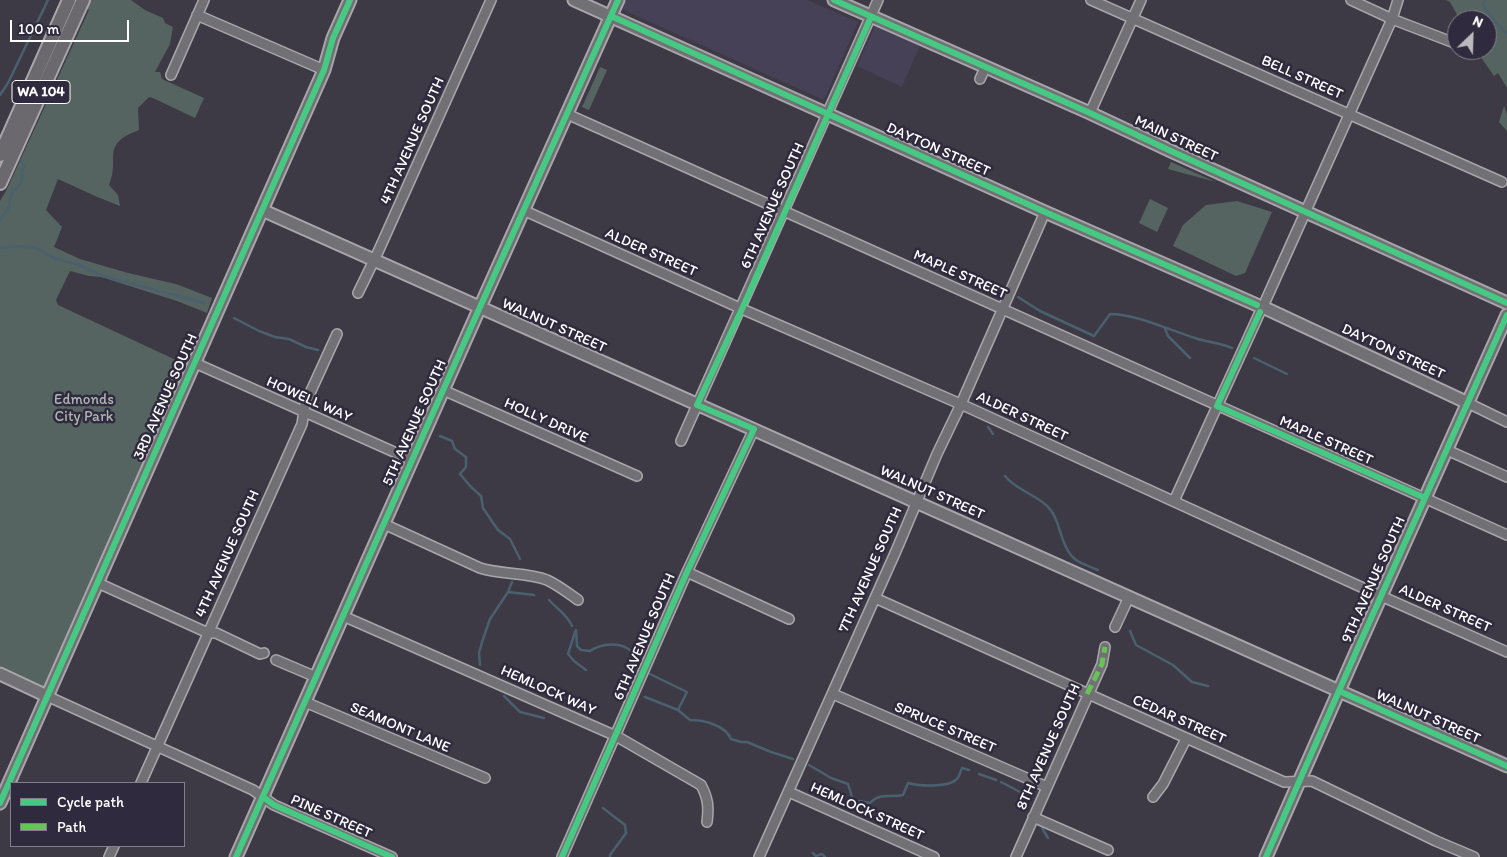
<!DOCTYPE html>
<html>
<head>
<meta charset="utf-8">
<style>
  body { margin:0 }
  #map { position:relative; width:1507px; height:857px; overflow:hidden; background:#3d3a45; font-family:Itim,sans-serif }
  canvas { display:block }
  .legend { position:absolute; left:10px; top:782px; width:175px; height:65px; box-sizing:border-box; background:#2f2a3d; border:1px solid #827f8b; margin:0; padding:6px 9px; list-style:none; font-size:15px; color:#fff }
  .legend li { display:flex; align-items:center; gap:10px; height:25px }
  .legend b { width:25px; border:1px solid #827f8b }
  .north { position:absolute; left:1447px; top:10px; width:50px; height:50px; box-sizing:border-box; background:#2f2a3d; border:1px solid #827f8b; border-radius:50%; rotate:24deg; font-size:14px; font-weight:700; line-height:20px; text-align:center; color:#fff }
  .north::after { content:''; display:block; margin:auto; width:18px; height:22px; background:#bbbabe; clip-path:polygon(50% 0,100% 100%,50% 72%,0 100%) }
  .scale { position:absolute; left:10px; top:20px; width:119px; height:22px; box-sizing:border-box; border:2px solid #fff; border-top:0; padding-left:6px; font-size:15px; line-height:18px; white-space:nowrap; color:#fff; -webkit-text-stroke:4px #2f2a3d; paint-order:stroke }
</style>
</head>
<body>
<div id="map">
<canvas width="1507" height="857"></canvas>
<ul class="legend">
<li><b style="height:6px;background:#46c982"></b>Cycle path</li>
<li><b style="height:6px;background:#66c356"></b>Path</li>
</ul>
<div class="north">N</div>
<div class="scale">100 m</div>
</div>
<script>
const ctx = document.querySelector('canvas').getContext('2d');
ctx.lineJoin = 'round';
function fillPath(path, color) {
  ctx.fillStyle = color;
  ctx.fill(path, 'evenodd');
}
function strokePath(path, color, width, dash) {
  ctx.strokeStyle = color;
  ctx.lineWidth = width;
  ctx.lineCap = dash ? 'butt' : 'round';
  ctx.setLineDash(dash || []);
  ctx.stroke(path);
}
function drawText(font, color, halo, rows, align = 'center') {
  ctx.font = font + ' Itim,sans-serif';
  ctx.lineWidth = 5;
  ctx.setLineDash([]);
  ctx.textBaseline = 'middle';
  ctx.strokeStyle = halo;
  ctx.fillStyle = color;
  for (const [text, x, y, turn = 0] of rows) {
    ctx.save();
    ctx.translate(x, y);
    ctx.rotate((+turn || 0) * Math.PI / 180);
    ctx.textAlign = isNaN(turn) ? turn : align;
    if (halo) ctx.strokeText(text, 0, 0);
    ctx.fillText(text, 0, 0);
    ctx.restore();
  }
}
const built = new Path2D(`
  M626,0H807L858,22L824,100L621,9Z
  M875,26L920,45L902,87L857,66Z`);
const green = new Path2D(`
  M87,0H131L145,10L163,18L165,23L173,27L170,44L155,72H160L162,79L204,98L195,118L153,98L149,97L138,108L139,130C99,145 121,158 109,185L118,195L120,206L95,196L58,179L46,210L62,227L54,247L80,259L128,273L176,284L212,298L207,313L177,301L101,277L89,276L70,271L56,300L58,305L193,368L47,696L0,671V201L7,189L89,10L84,7Z
  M1446,0H1507V88L1498,73L1494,76L1476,50H1487V20H1460L1450,2Z
  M600,67L607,70L589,110L582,107Z
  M1504,106L1507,114V131L1499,122Z
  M1171,162L1216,182L1168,169Z
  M1150,199L1168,208L1157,232L1139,223Z
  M1237,201L1272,212L1245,273L1236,276L1173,246L1183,225L1206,205Z`);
const stream = new Path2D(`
  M1485,0L1483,5L1495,22L1507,33
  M0,95L8,83L48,0
  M0,220L9,207L10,200L13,191L18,187L23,178L21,175L24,166L21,160
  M0,248L20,246L36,248L54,258L79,265L103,276L204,303
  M1018,297L1040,311L1094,336L1110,314C1136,314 1169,330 1195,338C1207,342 1220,343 1232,348
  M234,318L259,331L275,337L289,339L306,347L318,350
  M1165,329L1168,336L1190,358
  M1254,358L1287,374
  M988,427L993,434
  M440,436L452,441L455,449L466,457V467L460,474L471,487L481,496L483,508L498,530L510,539L520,559
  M1005,476C1015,489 1034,494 1046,505C1062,519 1059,547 1076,560C1082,564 1091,567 1098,570
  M508,592L534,595
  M549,600C558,610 567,614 572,626
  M576,630L577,646L581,650L590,651C595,647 598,647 605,645C622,643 627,647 640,658
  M1130,631L1136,645L1173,665L1192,682L1208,686
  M575,632L568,654L574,661L586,670
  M480,665L479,653L482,642L490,619L508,592L512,582
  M650,674L687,692L678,710
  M504,696L520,712L544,718
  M645,697L678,710L690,720C704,720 725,725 731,739L741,742H747L771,752L793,759
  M809,765L831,778L848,784L852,797
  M979,774L996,780
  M1001,782L1020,792
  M859,801L870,803C880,792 890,798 903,795L908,783C919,786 948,788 957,779C960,776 960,772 962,768L969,770
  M603,808L625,825L626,833L610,855V857
  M1042,828L1048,838
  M813,853L816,856L822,854L825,857`);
const street = new Path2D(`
  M1091,0L1502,182
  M1351,0L1392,19L1457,44
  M197,15L324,70
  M171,75L204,0
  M980,79L985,68
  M1090,113L1141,0
  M567,114L1507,535
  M523,210L742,309L965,406L1372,592L1507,652
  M358,293L378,252L491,0
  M1265,302L1392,19L1398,0
  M195,363L412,460
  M443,390L637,476
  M1468,403L1507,422
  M681,441L878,0
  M1447,450L1507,477
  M1174,501L1260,312
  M384,524L480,568C502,575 527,572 547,580C558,585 568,593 578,600
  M687,572L789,619
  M98,583L208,633H216L260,654L264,653
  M875,598L1284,782L1312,781L1436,841L1474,857
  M343,616L616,736L701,785C708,798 709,807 707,822
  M1115,627L1129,597
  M276,660L316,677
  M833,694L1047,787
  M47,696L253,790L274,805L392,857
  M305,702L485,778
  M141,783L302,424L305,404L337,334
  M789,792L934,857
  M1153,797L1163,784L1186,739
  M1033,817L1108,850
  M109,857L114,846
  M562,857L687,572L754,429
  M759,857L896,551L937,454L961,404L1045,212
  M1016,857L1102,664L1105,647`);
const secondary = new Path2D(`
  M574,0L1045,212L1257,305
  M834,0L1090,113L1173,152L1507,303
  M262,210L1507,766
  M1267,309L1468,403
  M0,674L47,696
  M0,803L324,70L333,38L350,0
  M236,857L476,316L618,0
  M1266,857L1360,643L1507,315`);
const primary = new Path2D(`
  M0,155L69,0
  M0,183L83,0`);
const quiet = new Path2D(`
  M1087,694L1102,664L1105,647`);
const cycleway = new Path2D(`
  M834,0L1090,113L1173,152L1507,303
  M611,16L1045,212L1257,305
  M1260,312L1217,406L1425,498
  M1339,691L1507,766
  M263,797L274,805L392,857
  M0,803L324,70L333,38L350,0
  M236,857L476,316L618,0
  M562,857L687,572L754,429L697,405L742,309L871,17
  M1266,857L1360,643L1507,315`);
const shields = [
  [41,92,58]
];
const shieldNames = [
  ["WA 104",41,92]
];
const streetNames = [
  ["BELL STREET",1302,78,24],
  ["MAIN STREET",1176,139,25],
  ["4TH AVENUE SOUTH",413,141,-66],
  ["DAYTON STREET",938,150,24],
  ["6TH AVENUE SOUTH",773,206,-66],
  ["ALDER STREET",651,253,24],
  ["MAPLE STREET",960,275,24],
  ["WALNUT STREET",554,326,24],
  ["DAYTON STREET",1393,352,25],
  ["3RD AVENUE SOUTH",166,397,-66],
  ["HOWELL WAY",309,400,24],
  ["ALDER STREET",1022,417,25],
  ["HOLLY DRIVE",546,421,24],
  ["5TH AVENUE SOUTH",415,423,-66],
  ["MAPLE STREET",1326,441,24],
  ["WALNUT STREET",932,493,24],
  ["4TH AVENUE SOUTH",228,554,-66],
  ["7TH AVENUE SOUTH",871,570,-66],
  ["9TH AVENUE SOUTH",1374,580,-66],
  ["ALDER STREET",1445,609,24],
  ["6TH AVENUE SOUTH",645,637,-67],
  ["HEMLOCK WAY",548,691,24],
  ["WALNUT STREET",1428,717,24],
  ["CEDAR STREET",1179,720,24],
  ["SEAMONT LANE",400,728,23],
  ["SPRUCE STREET",945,728,23],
  ["8TH AVENUE SOUTH",1049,747,-66],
  ["HEMLOCK STREET",867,812,24],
  ["PINE STREET",331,817,24]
];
const parkNames = [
  ["Edmonds",84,400],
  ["City Park",84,417]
];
fillPath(built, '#464157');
fillPath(green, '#556460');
strokePath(stream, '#4a606f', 2.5);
strokePath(street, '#a8a6ab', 12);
strokePath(secondary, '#a8a6ab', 15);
strokePath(primary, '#a8a6ab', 16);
strokePath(street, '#717074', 9);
strokePath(secondary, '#717074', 11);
strokePath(primary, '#6b696d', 12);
strokePath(quiet, '#66c356', 5, [10, 5]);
strokePath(cycleway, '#46c982', 6);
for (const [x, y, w] of shields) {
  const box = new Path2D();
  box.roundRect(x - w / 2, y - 11.5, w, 23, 4);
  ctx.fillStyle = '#2f2a3d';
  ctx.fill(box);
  strokePath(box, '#fff', 1);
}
drawText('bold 14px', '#fff', null, shieldNames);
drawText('15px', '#fff', '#2f2a3d', streetNames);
drawText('15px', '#acb5b2', '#2f2a3d', parkNames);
</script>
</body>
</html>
